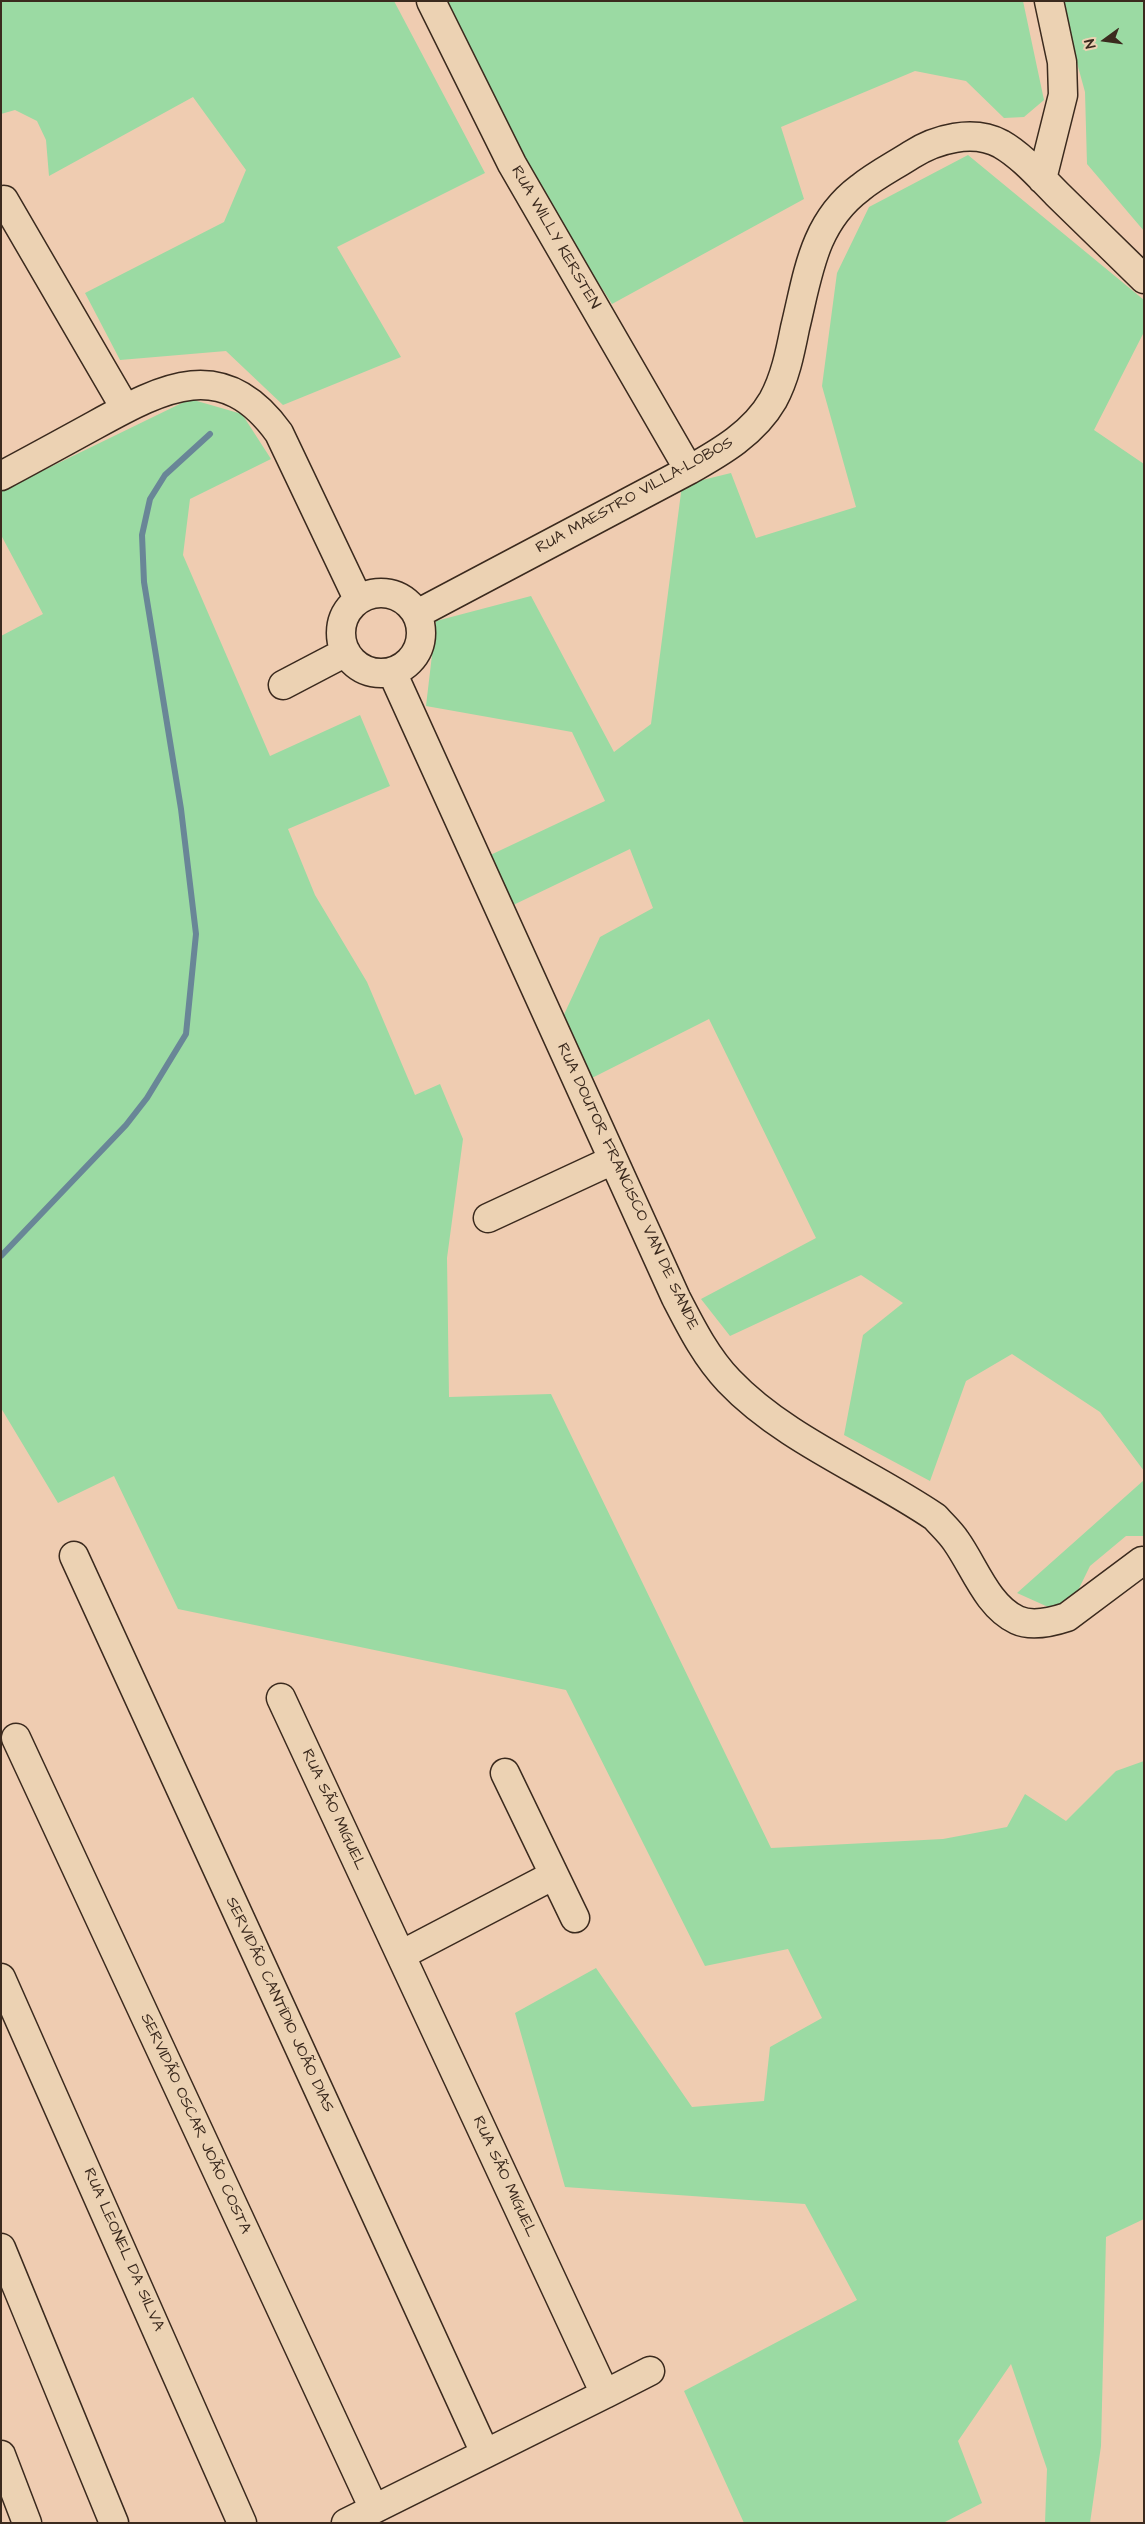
<!DOCTYPE html>
<html>
<head>
<meta charset="utf-8">
<style>
  body { margin:0 }
  #map { position:relative; width:1145px; height:2524px; overflow:hidden; background:#efccb1; font-family:"Architects Daughter",sans-serif }
  canvas { display:block }
  .frame { position:absolute; inset:0; border:2px solid #3b2a1e; pointer-events:none }
  .north { position:absolute; left:1080px; top:15px; width:50px; height:50px; -webkit-text-stroke:4px #ecd2b3; paint-order:stroke; rotate:256deg; font-size:14px; font-weight:700; line-height:20px; text-align:center; color:#3b2a1e }
  .north::after { content:''; display:block; margin:auto; width:18px; height:22px; background:#3b2a1e; clip-path:polygon(50% 0,100% 100%,50% 72%,0 100%) }
</style>
</head>
<body>
<div id="map">
<canvas width="1145" height="2524"></canvas>
<div class="frame"></div>
<div class="north">N</div>
</div>
<script>
const ctx = document.querySelector('canvas').getContext('2d');
ctx.lineJoin = 'round';
function fillPath(path, color) {
  ctx.fillStyle = color;
  ctx.fill(path, 'evenodd');
}
function strokePath(path, color, width, dash) {
  ctx.strokeStyle = color;
  ctx.lineWidth = width;
  ctx.lineCap = dash ? 'butt' : 'round';
  ctx.setLineDash(dash || []);
  ctx.stroke(path);
}
function drawText(font, color, halo, rows, align = 'center') {
  ctx.font = font + ' "Architects Daughter",sans-serif';
  ctx.lineWidth = 4.5;
  ctx.setLineDash([]);
  ctx.textBaseline = 'middle';
  ctx.strokeStyle = halo;
  ctx.fillStyle = color;
  for (const [text, x, y, turn = 0] of rows) {
    ctx.save();
    ctx.translate(x, y);
    ctx.rotate((+turn || 0) * Math.PI / 180);
    ctx.textAlign = isNaN(turn) ? turn : align;
    if (halo) ctx.strokeText(text, 0, 0);
    ctx.fillText(text, 0, 0);
    ctx.restore();
  }
}
const green = new Path2D(`
  M1,1H394L485,173L337,247L401,357L283,405L226,351L120,360L85,293L224,222L246,170L193,97L49,176L46,140L37,121L15,110L1,114Z
  M444,1H1023L1044,100L1024,117L1004,118L966,81L915,71L781,127L804,199L612,304L522,165Z
  M1060,1H1144V231L1087,164L1085,92Z
  M968,155L1144,300V332L1094,430L1144,464V1471L1100,1412L1012,1354L966,1381L930,1481L844,1435L863,1335L903,1303L861,1275L730,1336L701,1299L816,1238L709,1019L586,1081L561,1021L600,937L653,908L630,849L507,908L484,858L605,801L572,732L426,706L436,621L531,596L614,752L651,724L682,485L731,473L756,538L856,507L822,386L837,273L869,207Z
  M190,399L242,414L271,459L190,499L183,555L270,756L360,715L390,786L288,829L315,895L367,982L415,1095L440,1084L463,1139L447,1258L449,1397L551,1394L771,1848L943,1839L1007,1827L1025,1794L1066,1821L1116,1771L1144,1761V2219L1106,2237L1101,2446L1090,2523H1045L1047,2469L1011,2364L958,2441L982,2503L943,2523H744L684,2391L857,2300L805,2204L565,2187L515,2013L596,1968L692,2107L764,2101L770,2047L822,2018L788,1949L705,1966L566,1690L178,1609L114,1476L58,1503L1,1408V636L43,614L1,535V491Z
  M1144,1480V1536H1126L1090,1566L1066,1615L1017,1593Z`);
const stream = new Path2D(`
  M1,1256L126,1125L147,1098L186,1034L196,934L181,809L144,582L142,535L150,499L165,475L210,434`);
const minor = new Path2D(`
  M431,1L512,164L689,470
  M1042,179L1063,95L1062,62L1049,1
  M4,200L125,408
  M1,476C33,459 64,442 95,425C164,387 223,355 279,433L358,599
  M341 633a40 40 0 1 1 80 0a40 40 0 1 1-80 0Z
  M417,614L689,470C721,452 754,433 773,400C785,378 790,353 795,328C808,275 813,223 860,188C876,175 894,166 911,155C936,139 973,129 1001,144C1022,156 1040,177 1057,194C1086,222 1115,251 1144,279
  M392,672L676,1298C691,1327 706,1357 729,1381C784,1439 869,1472 935,1517C942,1525 950,1532 956,1541C974,1566 987,1606 1017,1620C1032,1627 1052,1622 1067,1617L1142,1561
  M283,685L346,652
  M488,1218L613,1160
  M74,1556L485,2453
  M281,1698L605,2394L346,2523
  M16,1738L374,2509
  M505,1773L575,1918
  M401,1955L554,1875
  M1,1978L242,2523
  M1,2248L114,2523
  M605,2394L650,2371
  M1,2455L27,2523`);
const streetNames = [
  ["RUA WILLY KERSTEN",555,238,60],
  ["RUA MAESTRO VILLA-LOBOS",635,496,-29],
  ["RUA DOUTOR FRANCISCO VAN DE SANDE",627,1187,65],
  ["RUA SÃO MIGUEL",333,1810,65],
  ["SERVIDÃO CANTÍDIO JOÃO DIAS",279,2005,65],
  ["SERVIDÃO OSCAR JOÃO COSTA",195,2124,65],
  ["RUA SÃO MIGUEL",504,2177,65],
  ["RUA LEONEL DA SILVA",123,2250,66]
];
fillPath(green, '#9bdaa3');
strokePath(stream, '#698697', 6);
strokePath(minor, '#3b2a1e', 31);
strokePath(minor, '#ecd2b3', 28);
drawText('16px', '#3b2a1e', '#ecd2b3', streetNames);
</script>
</body>
</html>
